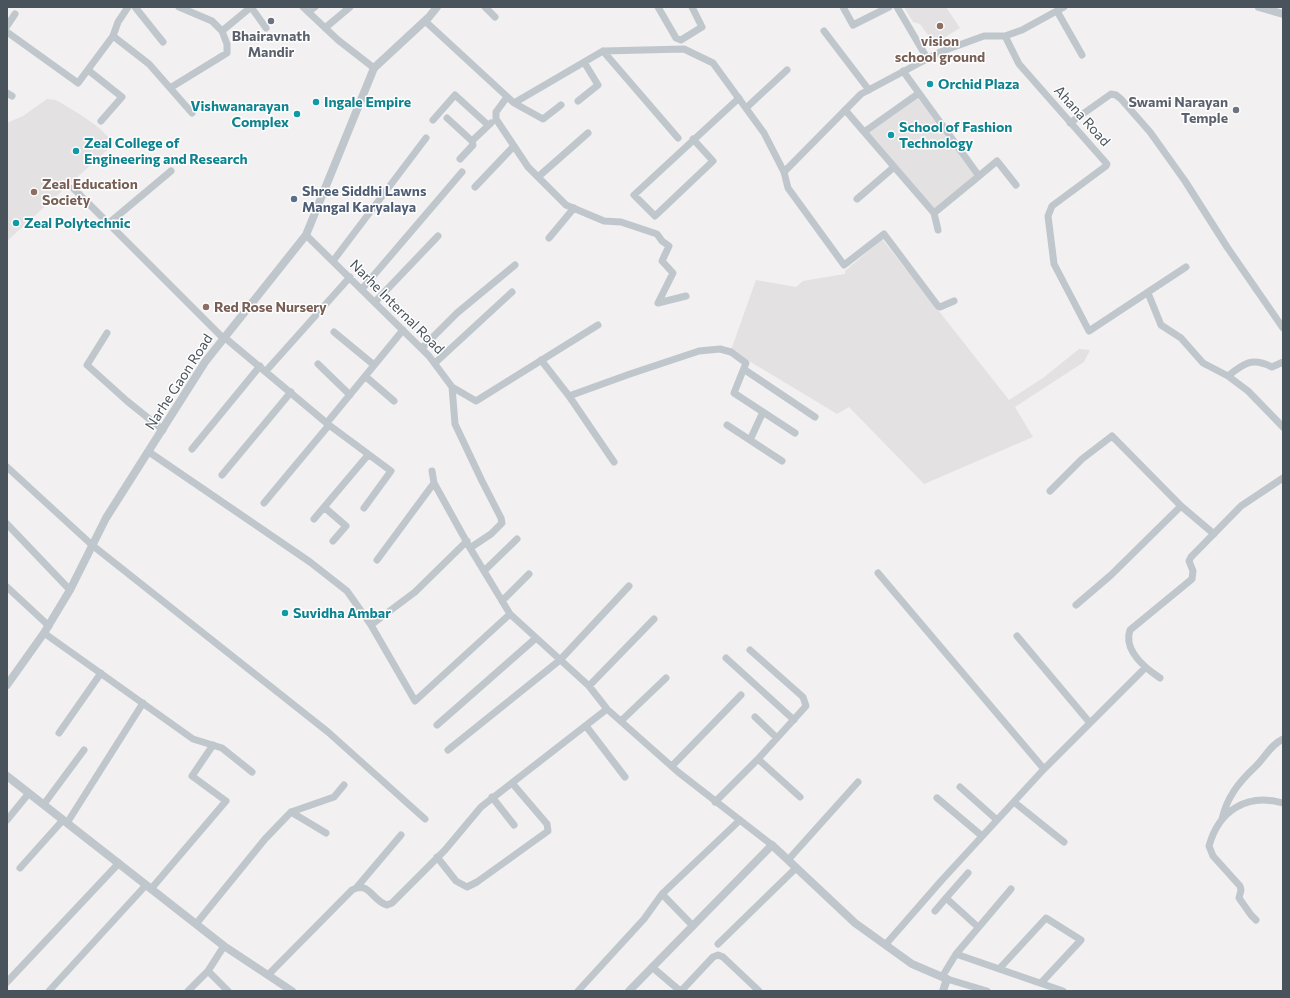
<!DOCTYPE html>
<html>
<head>
<meta charset="utf-8">
<style>
  body { margin:0 }
  #map { position:relative; width:1290px; height:998px; overflow:hidden; background:#f2f0f0; font-family:Commissioner,sans-serif }
  canvas { display:block }
  .frame { position:absolute; inset:0; border:8px solid #49535c; pointer-events:none }
</style>
</head>
<body>
<div id="map">
<canvas width="1290" height="998"></canvas>
<div class="frame"></div>
</div>
<script>
const ctx = document.querySelector('canvas').getContext('2d');
ctx.lineJoin = 'round';
function fillPath(path, color) {
  ctx.fillStyle = color;
  ctx.fill(path, 'evenodd');
}
function strokePath(path, color, width, dash) {
  ctx.strokeStyle = color;
  ctx.lineWidth = width;
  ctx.lineCap = dash ? 'butt' : 'round';
  ctx.setLineDash(dash || []);
  ctx.stroke(path);
}
function drawText(font, color, halo, rows, align = 'center') {
  ctx.font = font + ' Commissioner,sans-serif';
  ctx.lineWidth = 3;
  ctx.setLineDash([]);
  ctx.textBaseline = 'middle';
  ctx.strokeStyle = halo;
  ctx.fillStyle = color;
  for (const [text, x, y, turn = 0] of rows) {
    ctx.save();
    ctx.translate(x, y);
    ctx.rotate((+turn || 0) * Math.PI / 180);
    ctx.textAlign = isNaN(turn) ? turn : align;
    if (halo) ctx.strokeText(text, 0, 0);
    ctx.fillText(text, 0, 0);
    ctx.restore();
  }
}
const education = new Path2D(`
  M904,7H946L960,28L937,42L931,35H928L920,24L913,22Z
  M914,93L979,181L937,214L865,129Z
  M47,99L56,100L81,115L98,127L115,143L7,241V123L23,116Z
  M882,239L1009,400L1043,378L1079,349L1090,350L1084,362L1015,407L1033,437L924,484L849,407L837,414L731,350L756,280L796,287L803,281L845,274V271Z`);
const minor = new Path2D(`
  M135,7L163,42
  M179,7L212,21L222,31L251,7
  M251,7L266,28
  M303,7L338,40L374,68
  M485,7L495,17
  M658,7L676,38L681,40L702,27L692,7
  M843,7L853,25L889,7
  M897,7L927,58
  M1057,11L1082,55
  M308,12L315,7
  M425,21L514,103L603,51L684,49L713,63L764,133L784,172L788,188L844,265L884,234L938,306L940,307L954,301
  M7,26L15,14
  M325,28L350,7
  M824,31L869,90
  M7,32L78,83L113,36L118,22L128,7
  M113,36L149,64L192,113
  M1005,36L1019,64L1107,164L1106,166L1052,206L1048,216L1054,264L1089,331L1186,267
  M603,51L678,138
  M88,70L122,97L101,121
  M903,71L979,176L997,161L1016,185
  M170,88L227,53V44L222,31
  M7,93L12,96
  M507,97L496,112V119L528,167L566,205L604,221L621,222L657,234L662,241L669,246L662,261L673,273L658,303L686,296
  M578,101L598,85L584,62
  M514,103L543,119L561,105
  M746,108L787,70
  M846,111L934,213L938,230
  M447,118L472,141L491,123
  M433,120L455,95L488,125
  M1070,123L1111,94L1116,95L1121,99L1150,132L1185,181L1227,247L1283,328
  M864,132L919,93
  M693,139L713,161L655,216L634,195L739,98
  M460,159L473,145L472,141
  M784,172L861,94L940,52L984,36H1005L1022,30L1064,7
  M538,177L588,133
  M475,187L513,147
  M73,188L223,338
  M857,199L894,167
  M934,213L979,176
  M109,223L171,171
  M306,235L429,356L452,387L455,424L482,481L501,518L502,523L491,534L470,548
  M549,238L574,208
  M333,261L426,138
  M362,289L462,172
  M1148,293L1161,325L1181,338L1203,363L1228,376L1248,391L1283,427
  M375,302L438,236
  M334,332L374,365
  M107,333L87,365L127,401L163,430
  M224,337L329,425L391,471L364,508
  M422,348L457,313L515,265
  M541,360L569,396L630,374L699,351L720,349L731,352L746,363L734,393L795,433
  M435,363L512,292
  M318,364L350,395
  M745,370L815,417
  M266,371L350,277
  M365,376L394,401
  M1228,376C1244,363 1252,357 1272,367L1283,362
  M452,387L476,401L598,325
  M569,396L614,462
  M330,419L403,330
  M727,425L782,461
  M750,440L763,412
  M192,449L260,366
  M149,452L310,562L347,591L371,625L415,701L510,614
  M7,467L92,545L328,732L425,819
  M432,471L434,483L470,548L510,614L589,686L607,709L678,772L772,845
  M222,475L291,392
  M1050,491L1082,459L1112,436L1181,506L1214,534
  M264,503L329,425
  M324,507L346,526L333,541
  M314,519L368,455
  M7,524L70,590
  M377,560L434,483
  M484,571L517,539
  M878,573L1044,769
  M7,587L49,626
  M502,601L529,574
  M1076,605L1111,575L1181,506
  M371,625L415,592L467,541
  M44,633L193,739L222,748L252,772
  M1017,636L1090,723
  M726,658L794,720
  M1160,678C1145,668 1123,650 1130,630L1192,579L1193,571L1189,561L1191,557L1241,506L1283,478
  M589,686L654,619
  M755,717L777,738
  M621,721L666,678
  M437,725L536,638
  M586,726L625,777
  M59,733L101,673
  M448,750L560,660L629,586
  M758,759L800,797
  M672,766L741,695
  M960,787L997,820
  M492,797L514,825
  M937,798L982,836
  M715,802L758,759L806,706L803,697L750,650
  M1014,802L1064,842
  M44,804L84,750
  M291,812L326,833
  M1222,819C1227,797 1239,782 1255,767C1265,758 1270,745 1283,739
  M7,820L29,793
  M67,823L143,703
  M437,857L456,881L467,887L477,882L548,831L547,824L512,783
  M788,860L858,782
  M20,868L63,820
  M968,873L946,898L978,927
  M357,887L401,835
  M151,889L226,801L192,776L213,745
  M662,894L693,926
  M935,911L946,898
  M1256,920L1251,915L1239,898L1241,890L1240,886L1213,856L1209,846C1219,810 1247,793 1283,803
  M196,924L265,839L291,812L334,797L344,785
  M718,944L796,868
  M886,944L941,881L1044,769L1145,668
  M224,946L208,971L228,991
  M956,954L1063,991
  M652,967L679,990L683,989L713,957L718,955L723,957L759,991
  M999,969L1046,918L1081,940L1041,983
  M268,975L352,890C369,880 373,902 387,905L392,903L445,850L481,807L607,709
  M942,977L956,954L1011,889
  M947,979L987,991
  M7,982L119,863
  M49,991L146,885
  M188,991L208,971
  M578,991L644,919L662,894L740,820`);
const tertiary = new Path2D(`
  M1259,7L1283,14
  M7,685L44,633L70,590L106,518L205,362L306,235L374,68L429,17L437,7
  M7,776L224,946L292,991
  M629,991L772,845L855,923L912,964L947,979L943,991`);
const markers = [
  [271,21,4,"#6b7280"],
  [940,26,4,"#8d6e63"],
  [930,84,4,"#0f9aa8"],
  [316,102,4,"#0f9aa8"],
  [1236,110,4,"#6b7280"],
  [297,114,4,"#0f9aa8"],
  [891,135,4,"#0f9aa8"],
  [76,151,4,"#0f9aa8"],
  [34,192,4,"#8d6e63"],
  [294,199,4,"#5c6f8a"],
  [16,223,4,"#0f9aa8"],
  [206,307,4,"#8d6e63"],
  [285,613,4,"#0f9aa8"]
];
const worshipNames = [
  ["Bhairavnath",271,36],
  ["Mandir",271,52],
  ["Swami Narayan",1228,102,"right"],
  ["Temple",1228,118,"right"]
];
const educationNames = [
  ["vision",940,41,"center"],
  ["school ground",940,57,"center"],
  ["Zeal Education",42,184],
  ["Society",42,200],
  ["Red Rose Nursery",214,307]
];
const cultureNames = [
  ["Orchid Plaza",938,84],
  ["Ingale Empire",324,102],
  ["Vishwanarayan",289,106,"right"],
  ["Complex",289,122,"right"],
  ["School of Fashion",899,127],
  ["Technology",899,143],
  ["Zeal College of",84,143],
  ["Engineering and Research",84,159],
  ["Zeal Polytechnic",24,223],
  ["Suvidha Ambar",293,613]
];
const streetNames = [
  ["Ahana Road",1082,116,48],
  ["Narhe Internal Road",397,307,45],
  ["Narhe Gaon Road",179,382,-57]
];
const serviceNames = [
  ["Shree Siddhi Lawns",302,191],
  ["Mangal Karyalaya",302,207]
];
fillPath(education, '#e3e1e1');
strokePath(minor, '#bfc7cd', 7);
strokePath(tertiary, '#bfc7cd', 8);
for (const [x, y, r, color] of markers) {
  const dot = new Path2D();
  dot.arc(x, y, r, 0, 2 * Math.PI);
  ctx.fillStyle = color;
  ctx.fill(dot);
  strokePath(dot, '#fff', 1.5);
}
drawText('bold 14px', '#5b616d', '#fff', worshipNames);
drawText('bold 14px', '#785e54', '#fff', educationNames, 'left');
drawText('bold 14px', '#0d838f', '#fff', cultureNames, 'left');
drawText('14px', '#49535c', '#fff', streetNames);
drawText('bold 14px', '#4e5e75', '#fff', serviceNames, 'left');
</script>
</body>
</html>
